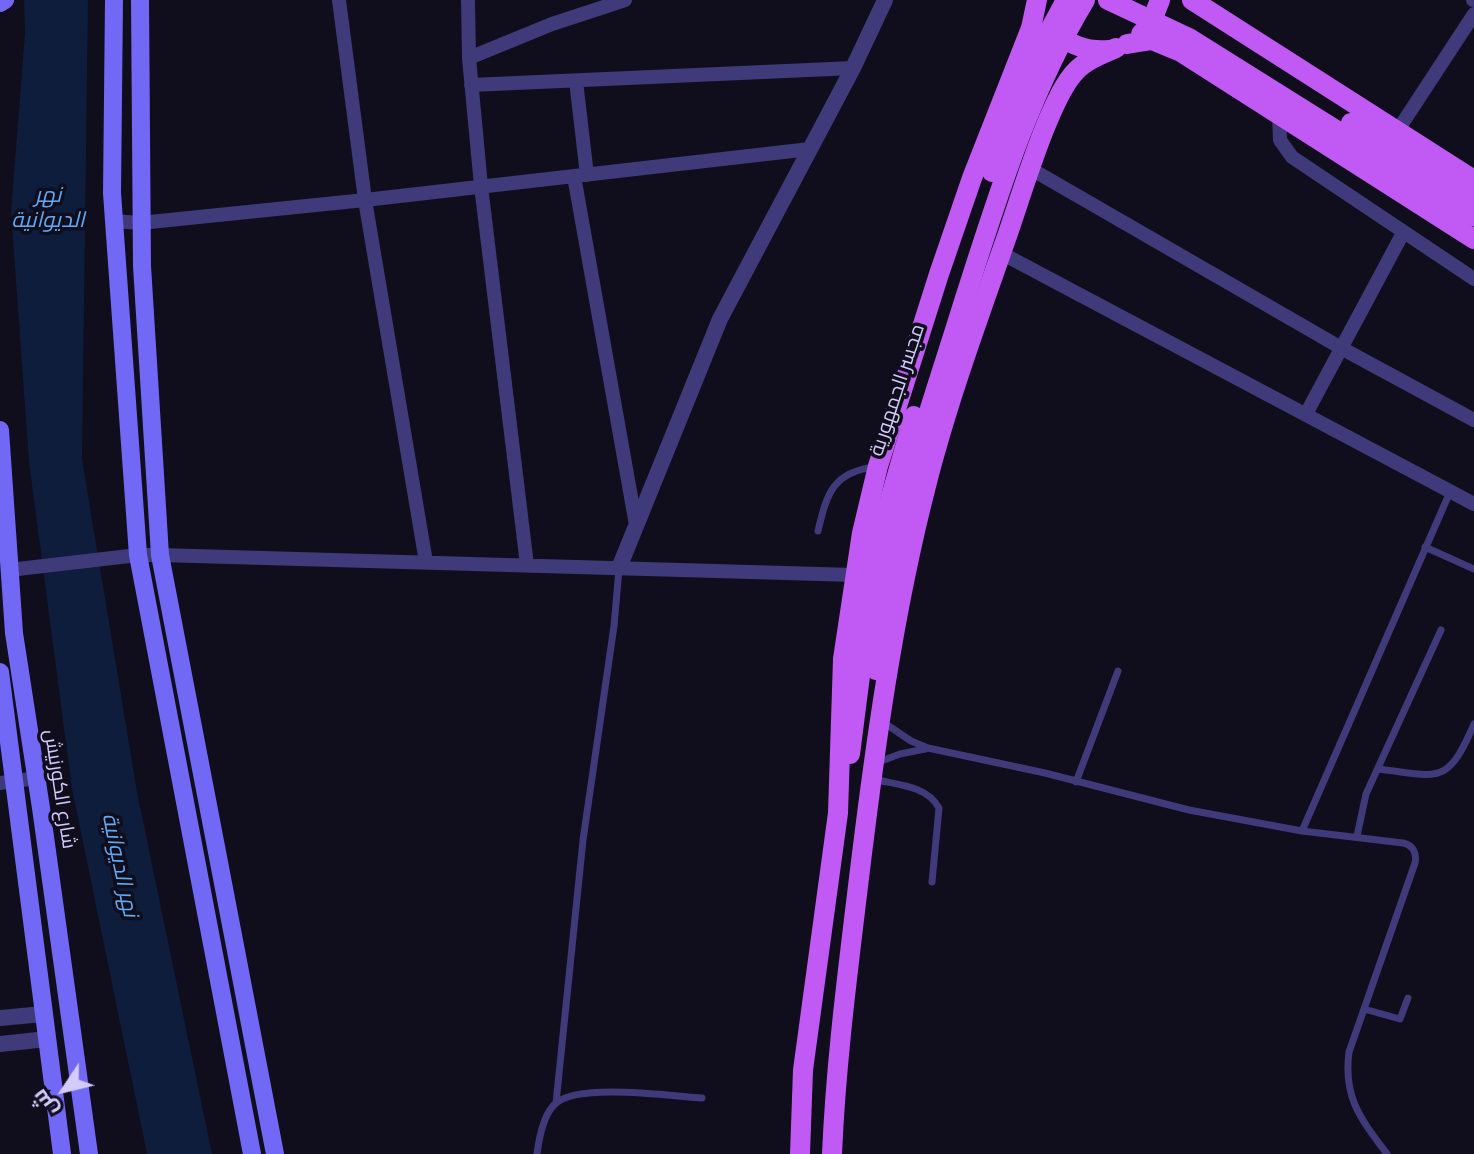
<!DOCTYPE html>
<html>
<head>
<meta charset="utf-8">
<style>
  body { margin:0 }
  #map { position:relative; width:1474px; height:1154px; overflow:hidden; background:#100d1c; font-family:"Public Sans",Cairo,sans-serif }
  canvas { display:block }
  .north { position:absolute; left:24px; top:1050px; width:80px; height:80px; -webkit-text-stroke:6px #100d1c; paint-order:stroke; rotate:235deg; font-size:22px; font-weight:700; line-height:32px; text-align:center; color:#d3cbfc }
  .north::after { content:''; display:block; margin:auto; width:28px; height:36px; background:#d3cbfc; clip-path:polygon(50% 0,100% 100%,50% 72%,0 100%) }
</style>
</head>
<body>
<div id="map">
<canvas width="1474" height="1154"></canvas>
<div class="north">ش</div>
</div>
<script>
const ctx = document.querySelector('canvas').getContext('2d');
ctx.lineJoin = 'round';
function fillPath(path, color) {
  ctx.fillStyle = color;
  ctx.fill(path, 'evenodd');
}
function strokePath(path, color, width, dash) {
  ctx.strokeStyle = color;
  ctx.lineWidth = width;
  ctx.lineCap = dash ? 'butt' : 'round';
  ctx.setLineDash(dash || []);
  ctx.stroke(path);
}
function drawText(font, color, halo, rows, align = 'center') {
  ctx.font = font + ' "Public Sans",Cairo,sans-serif';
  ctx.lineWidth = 7;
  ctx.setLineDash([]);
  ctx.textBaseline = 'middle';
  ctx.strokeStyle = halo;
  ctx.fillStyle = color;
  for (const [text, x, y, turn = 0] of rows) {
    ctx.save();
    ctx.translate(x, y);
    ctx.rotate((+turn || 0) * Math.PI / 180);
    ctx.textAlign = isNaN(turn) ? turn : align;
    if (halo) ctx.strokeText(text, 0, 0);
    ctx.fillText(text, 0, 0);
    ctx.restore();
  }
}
const water = new Path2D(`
  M24,0H88L82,459L137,792L212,1154H147L72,789L29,462L11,212L25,33Z`);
const service = new Path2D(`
  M818,531C827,493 833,472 875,467
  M1425,547L1474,569
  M883,722L911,741L928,748L1045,773L1189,810L1302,831L1403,843C1413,845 1417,853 1415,863L1349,1052C1343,1098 1361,1119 1387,1154
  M876,763L900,754L925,749
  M1378,769C1439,776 1447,787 1474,724
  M873,779C896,785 927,785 939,808L932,882
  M1076,782L1118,671
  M1302,831L1450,492
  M1357,836L1366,794L1441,630
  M1364,1009L1400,1019L1408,998
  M556,1103L583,840L614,626L619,569
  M537,1154C539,1138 543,1114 556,1103C580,1083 670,1096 702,1098`);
const minor = new Path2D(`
  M339,0L365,200L426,562
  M468,0L469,58L481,186L527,565
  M1473,0H1474
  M469,58L552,24L625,0
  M576,81L587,175
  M471,85L853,68
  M1279,114L1280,140L1292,157L1474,279
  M1398,130L1474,14
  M1031,169L1343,349L1474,420
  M574,176L636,525
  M114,221L140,223L365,200L810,149
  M1001,253L1474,504
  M1306,414L1403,233
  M9,570L138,555H160L854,575
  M0,783L37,778`);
const tertiary = new Path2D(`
  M619,568L720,319L853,68L885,0
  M0,1018L43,1014
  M0,1044L47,1039`);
const secondary = new Path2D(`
  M114,0L112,193L138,555L252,1154
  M140,0L142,266L160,555L275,1154
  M0,3L5,0
  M0,430L14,633L41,808L89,1154
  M0,672L62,1154`);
const primary = new Path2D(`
  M1192,0L1474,180
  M1051,28C1068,45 1086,52 1109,50
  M1141,34L1151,23L1160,0
  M1127,44L1152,40L1181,52L1474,239
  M850,754L861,668
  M800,1154L803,1070L838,813L843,659L862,533L878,466L939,274L972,178L1031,28L1037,0
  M832,1154C836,1061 848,970 859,878C875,746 893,614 926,486C947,403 978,319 1006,239C1020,200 1049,99 1075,72C1086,60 1102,54 1116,48`);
const primaryBridge = new Path2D(`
  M1108,0L1189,38L1473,216
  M1351,123L1474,198
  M992,172L1038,52L1066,0
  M861,668L876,549L914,416
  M876,670C881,623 886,577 896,531C914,452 941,376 965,298C998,195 1029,93 1085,0`);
const streetNames = [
  ["مجسر الجمهورية",897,390,-72],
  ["شارع الكورنيش",60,789,81]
];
const waterNames = [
  ["نهر",48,195],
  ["الديوانية",48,220],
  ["نهر الديوانية",120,865,78]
];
fillPath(water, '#0d1d3b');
strokePath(service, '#3f3a79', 7);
strokePath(minor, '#3f3a79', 14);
strokePath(tertiary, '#3f3a79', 16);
strokePath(secondary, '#7168f6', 18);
strokePath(primary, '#c159f5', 20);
strokePath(primaryBridge, '#c159f5', 20);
drawText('20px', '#d3cbfc', '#100d1c', streetNames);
drawText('italic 22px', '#60aaf5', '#100d1c', waterNames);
</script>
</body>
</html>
